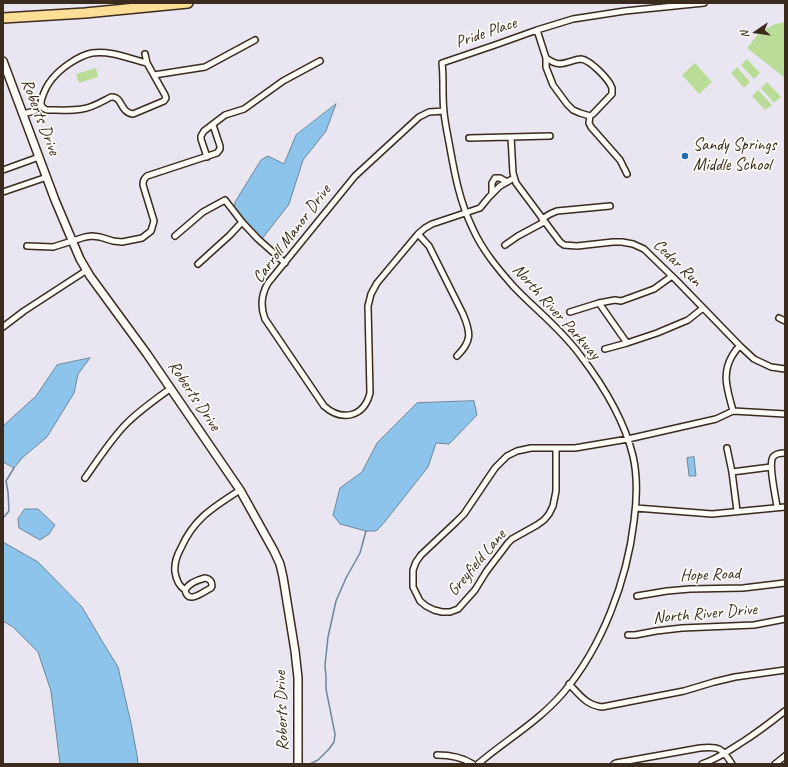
<!DOCTYPE html>
<html>
<head>
<meta charset="utf-8">
<style>
  body { margin:0 }
  #map { position:relative; width:788px; height:767px; overflow:hidden; background:#e9e6f1; font-family:Caveat,sans-serif }
  canvas { display:block }
  .frame { position:absolute; inset:0; border:4px solid #3b2a1e; pointer-events:none }
  .north { position:absolute; left:736px; top:12px; width:40px; height:40px; -webkit-text-stroke:3px #fdfcf7; paint-order:stroke; rotate:257deg; font-size:11px; font-weight:700; line-height:16px; text-align:center; color:#3b2a1e }
  .north::after { content:''; display:block; margin:auto; width:14px; height:18px; background:#3b2a1e; clip-path:polygon(50% 0,100% 100%,50% 72%,0 100%) }
</style>
</head>
<body>
<div id="map">
<canvas width="788" height="767"></canvas>
<div class="frame"></div>
<div class="north">N</div>
</div>
<script>
const ctx = document.querySelector('canvas').getContext('2d');
ctx.lineJoin = 'round';
function fillPath(path, color) {
  ctx.fillStyle = color;
  ctx.fill(path, 'evenodd');
}
function strokePath(path, color, width, dash) {
  ctx.strokeStyle = color;
  ctx.lineWidth = width;
  ctx.lineCap = dash ? 'butt' : 'round';
  ctx.setLineDash(dash || []);
  ctx.stroke(path);
}
function drawText(font, color, halo, rows, align = 'center') {
  ctx.font = font + ' Caveat,sans-serif';
  ctx.lineWidth = 3.5;
  ctx.setLineDash([]);
  ctx.textBaseline = 'middle';
  ctx.strokeStyle = halo;
  ctx.fillStyle = color;
  for (const [text, x, y, turn = 0] of rows) {
    ctx.save();
    ctx.translate(x, y);
    ctx.rotate((+turn || 0) * Math.PI / 180);
    ctx.textAlign = isNaN(turn) ? turn : align;
    if (halo) ctx.strokeText(text, 0, 0);
    ctx.fillText(text, 0, 0);
    ctx.restore();
  }
}
const green = new Path2D(`
  M785,22V78L747,48L759,33L775,24Z
  M747,59L760,73L754,79L741,65Z
  M695,63L712,82L699,94L682,75Z
  M737,67L750,82L744,88L731,73Z
  M96,68L98,77L79,83L76,74Z
  M767,82L781,97L774,103L761,88Z
  M758,90L772,105L765,110L752,96Z`);
const water = new Path2D(`
  M336,104L326,131L303,160L289,204L262,239L234,210L235,202L261,160L268,156L284,164L296,135Z
  M90,358L78,374L74,393L47,437L22,458L14,468L3,462V426L36,396L57,365Z
  M474,401L477,415L449,444L436,443L428,467L383,524L376,531H366L340,524L333,515L340,488L362,472L377,443L417,403Z
  M694,457L696,476H689L687,458Z
  M25,509H38L55,525L49,534L40,540L19,528L18,519Z
  M3,542L38,562L82,607L102,641L118,667L131,723L137,755L138,764H60L51,691L38,652L13,627L3,621Z`);
const stream = new Path2D(`
  M3,518L9,511L8,492L6,481L14,468
  M310,764L318,760L329,749L334,742L335,734L326,689V677L325,665L328,637L336,601L346,578L360,553L366,531`);
const street = new Path2D(`
  M537,30L546,58V67L553,85L567,104L573,110L580,113L590,116L593,114L612,94C612,91 612,90 612,88C609,79 590,60 581,59C578,59 575,60 572,61C560,65 556,65 546,58
  M145,54L147,63L165,95L166,98L164,101L133,114C119,112 123,96 111,97C101,102 92,108 82,109C71,111 58,110 47,110C41,108 40,104 42,98C44,92 47,85 52,79C61,68 78,56 92,53C110,50 130,59 147,63
  M154,75L205,67L255,40
  M444,111L429,112L419,117L355,176L268,283C261,295 260,306 265,319L324,406C342,422 364,417 370,393L368,306L371,294L377,283L418,234L425,228L432,224L480,208L489,197L500,186L514,178
  M23,114L34,111L41,106
  M590,116L589,123L591,127L620,160L627,174
  M511,137L513,173L516,183L560,242L564,245L577,246L613,242H622L633,244L644,249L677,281L740,346
  M469,138L550,136
  M207,157L201,139V136L204,131L225,115L244,109L283,81L320,61
  M3,170L39,157
  M3,192L47,177
  M492,194V183L495,178H500L507,182
  M542,219L550,214L557,211L610,206
  M418,234L429,246L463,314C471,333 472,341 457,356
  M175,236L203,212L225,200L242,222
  M505,245L518,236L544,222
  M27,246L53,247L85,237L92,236L100,237L113,241L122,242L142,238L151,231L154,221L143,185C143,180 144,179 147,176L217,153L220,149V146L213,125
  M198,264L230,235L242,222L258,239L285,263
  M599,303L627,343
  M570,312L599,303L615,300L621,301L635,296L654,289L672,276
  M779,318L785,321
  M3,327L24,311L87,270
  M605,349L627,343L657,333L688,320L703,308
  M733,411C728,391 721,375 732,356C735,351 736,349 740,346L754,359L771,367L785,369
  M556,448V491L553,506L549,514L544,520L537,525L512,539L508,543L486,572L475,590L458,609L450,612H442L434,610L426,606L420,601L413,587V570L416,562L421,555L456,522L464,514L495,468L507,456L517,451L531,448H575L628,439L716,419L733,411L785,414
  M727,448L732,472L737,511
  M732,472L771,467
  M85,478C98,460 111,439 127,423C140,410 156,399 171,388
  M777,507C776,498 768,464 773,457C776,453 781,453 785,453
  M636,508L712,514L785,507
  M205,578C210,579 212,581 212,586L211,588C203,592 188,605 185,590C189,583 197,580 205,578Z
  M185,590C179,586 176,579 175,572C174,563 177,555 181,548C194,518 214,507 240,490
  M637,596L667,591L690,589L743,588L785,583
  M628,635H635L656,631L682,628L754,625L785,619
  M569,684C580,695 586,705 602,707L684,691L714,682L735,677L785,670
  M437,755C450,755 462,757 473,764
  M478,764C506,740 538,722 563,693C602,647 627,581 634,521C637,499 638,478 633,456C624,419 603,385 580,355C561,329 536,310 514,287C498,269 482,250 472,227C460,202 455,176 450,148C448,136 445,124 444,112C442,96 444,79 442,63L495,45L537,30L573,19L625,11L704,3
  M614,764L616,763L700,748C719,746 722,748 732,764
  M702,764C718,759 730,750 744,741C758,732 771,722 785,711
  M775,764L785,756`);
const secondary = new Path2D(`
  M3,61L55,200L80,259L90,276L147,354L240,490L274,551L280,564L283,577L295,651L298,678V764`);
const highway = new Path2D(`
  M3,18L85,13L188,3`);
const markers = [
  [685,156,4,"#1f6fb2"]
];
const streetNames = [
  ["Pride Place",486,33,-19],
  ["Roberts Drive",40,117,69],
  ["Carroll Manor Drive",292,234,-53],
  ["Cedar Run",677,263,44],
  ["North River Parkway",556,312,48],
  ["Roberts Drive",194,396,56],
  ["Greyfield Lane",477,563,-50],
  ["Hope Road",710,575,-2],
  ["North River Drive",705,614,-5],
  ["Roberts Drive",282,711,-92]
];
const poiNames = [
  ["Sandy Springs",693,146],
  ["Middle School",693,166]
];
fillPath(green, '#b9dd97');
fillPath(water, '#8dc4eb');
strokePath(water, '#6c8699', 1);
strokePath(stream, '#6c8699', 1.5);
strokePath(street, '#3b2a1e', 8);
strokePath(secondary, '#3b2a1e', 10);
strokePath(highway, '#3b2a1e', 12);
strokePath(street, '#fdfcf7', 5);
strokePath(secondary, '#fdfcf7', 7);
strokePath(highway, '#fcde96', 9);
for (const [x, y, r, color] of markers) {
  const dot = new Path2D();
  dot.arc(x, y, r, 0, 2 * Math.PI);
  ctx.fillStyle = color;
  ctx.fill(dot);
  strokePath(dot, '#fdfcf7', 1.5);
}
drawText('17px', '#3b2a1e', '#fdfcf7', streetNames);
drawText('17px', '#3b2a1e', '#fdfcf7', poiNames, 'left');
</script>
</body>
</html>
